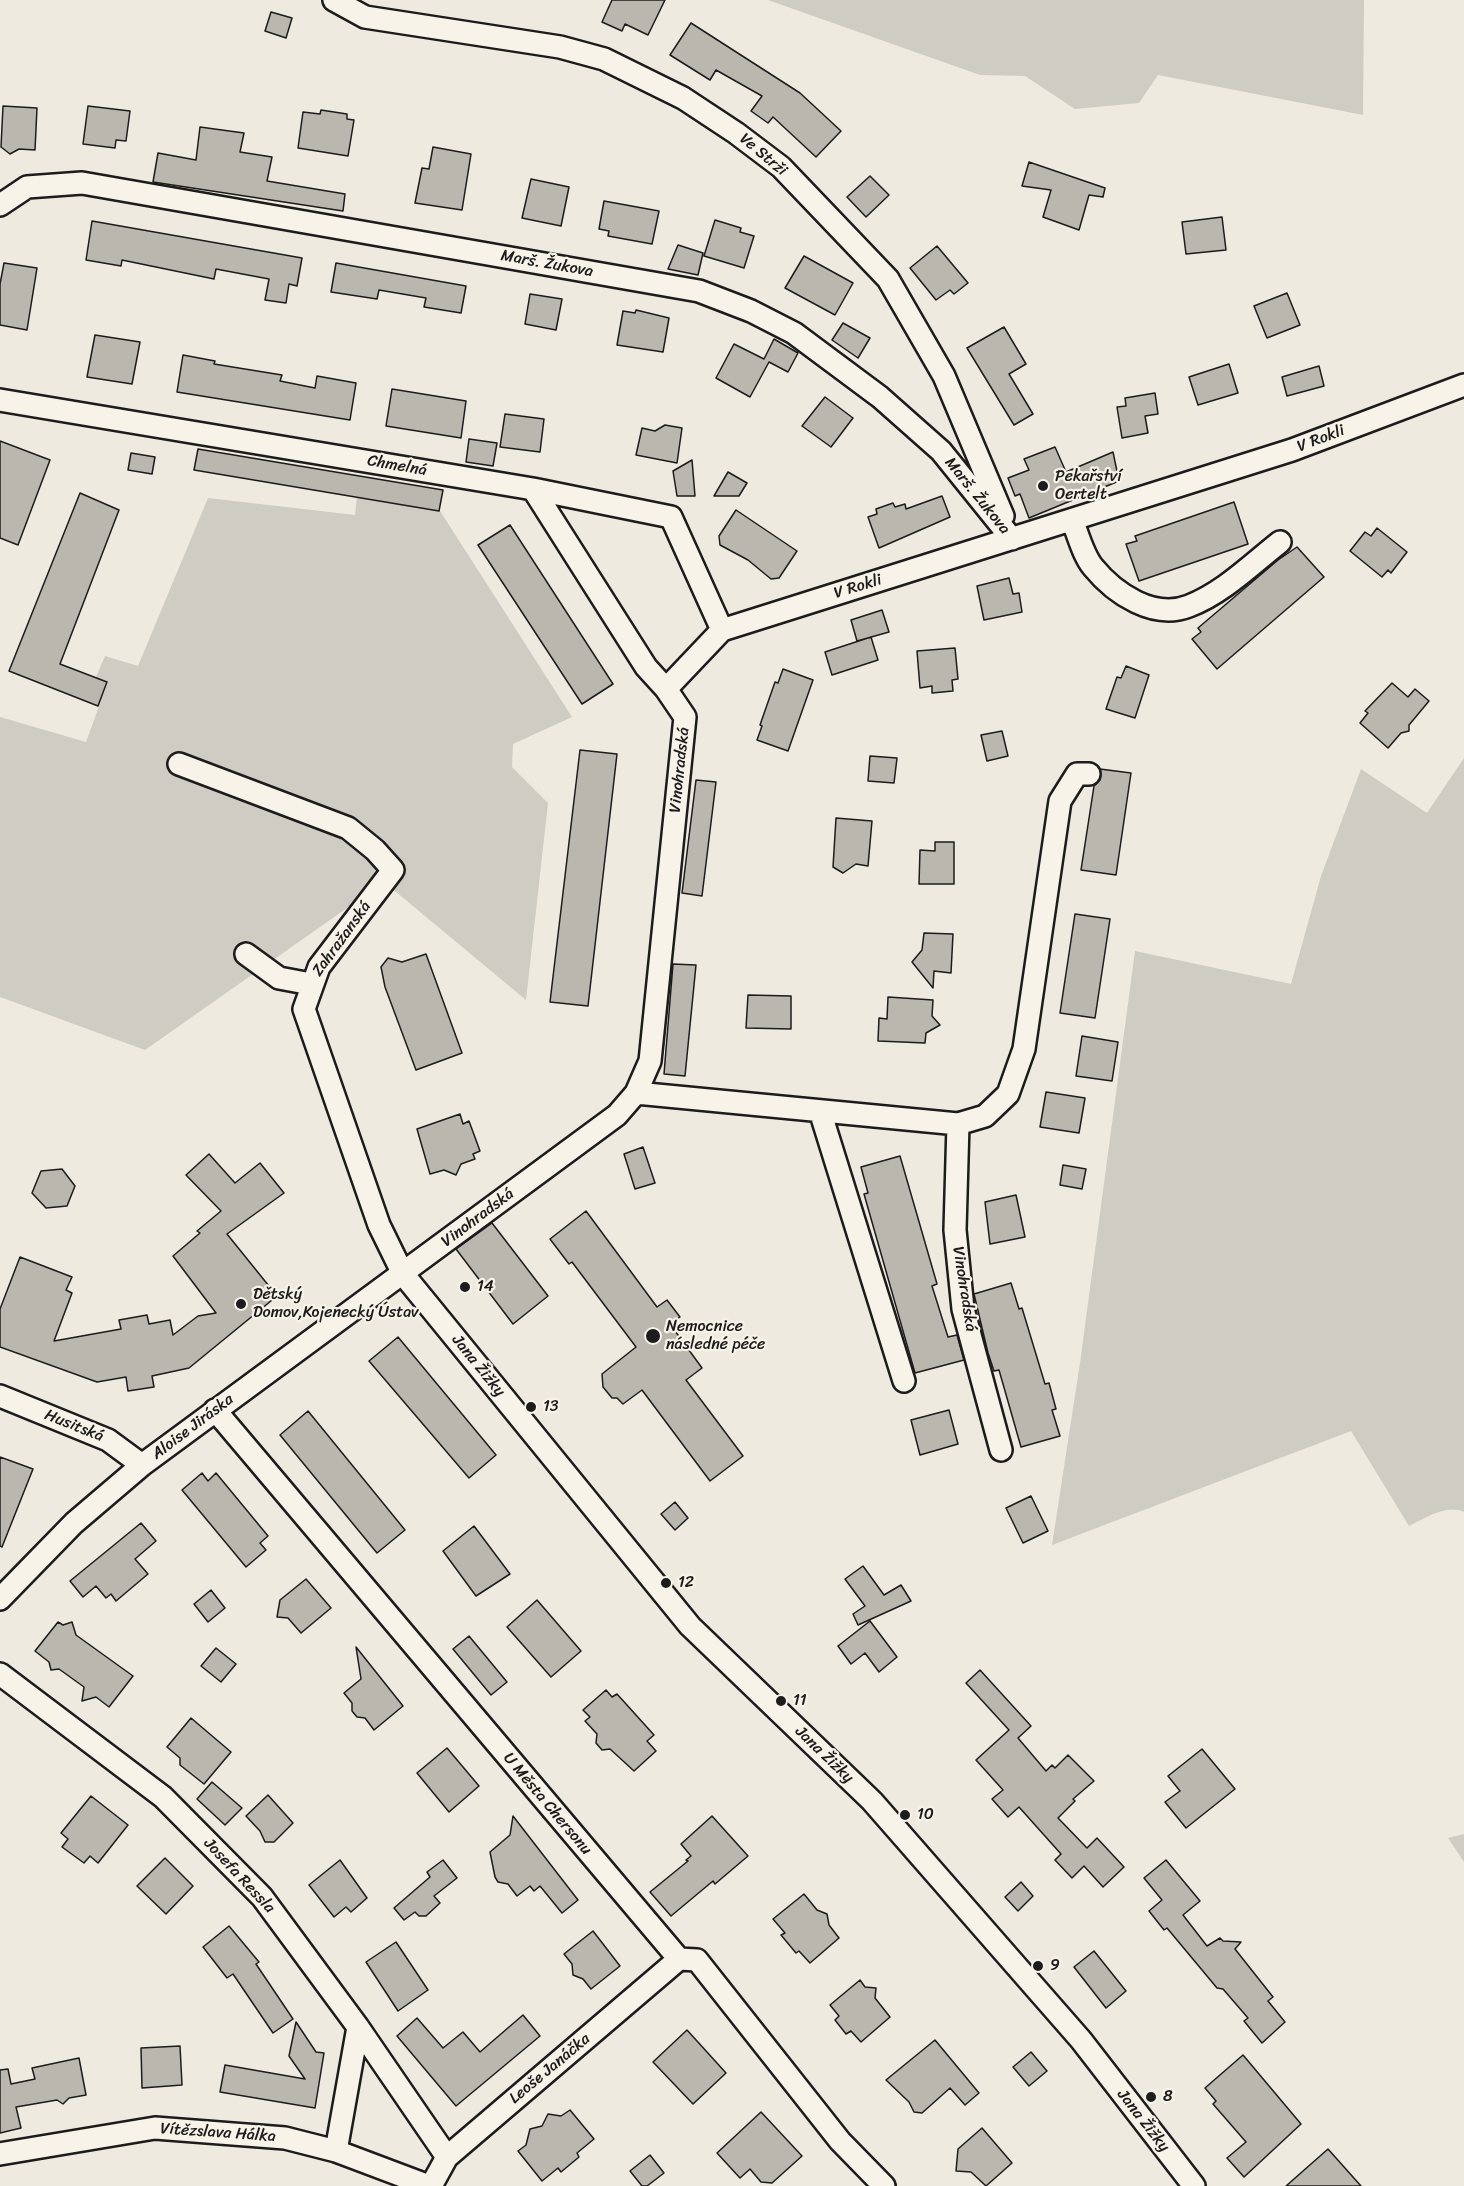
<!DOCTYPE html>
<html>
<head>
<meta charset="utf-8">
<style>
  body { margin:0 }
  canvas { display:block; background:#eeeae0 }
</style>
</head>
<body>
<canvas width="1464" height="2186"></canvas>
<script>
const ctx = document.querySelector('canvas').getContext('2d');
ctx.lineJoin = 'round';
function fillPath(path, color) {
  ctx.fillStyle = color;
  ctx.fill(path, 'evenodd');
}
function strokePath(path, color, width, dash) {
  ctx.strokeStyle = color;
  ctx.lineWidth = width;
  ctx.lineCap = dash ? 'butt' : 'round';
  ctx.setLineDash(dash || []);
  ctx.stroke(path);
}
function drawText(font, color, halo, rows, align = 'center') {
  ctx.font = font + ' Sriracha,sans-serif';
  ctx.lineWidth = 4.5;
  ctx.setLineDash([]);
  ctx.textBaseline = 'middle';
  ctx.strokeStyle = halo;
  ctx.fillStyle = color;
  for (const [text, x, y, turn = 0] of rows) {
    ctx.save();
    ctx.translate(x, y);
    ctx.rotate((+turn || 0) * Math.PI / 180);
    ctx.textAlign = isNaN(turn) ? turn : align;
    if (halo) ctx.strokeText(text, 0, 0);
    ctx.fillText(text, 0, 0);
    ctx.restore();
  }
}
const green = new Path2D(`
  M768,0H1364L1363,115L1158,75L1139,103L1075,109L1025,76L980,75Z
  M357,497L440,511L572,717L513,744L512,767L548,803L526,1000L384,882L145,1050L0,997V717L86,742L108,682L96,677L105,656L138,666L208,498L355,515Z
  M1464,758V1512C1446,1504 1426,1518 1409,1526L1351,1431L1052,1545L1080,1363L1135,951L1291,984L1321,876L1361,769L1427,813Z
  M1464,1834V1862L1448,1838Z`);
const building = new Path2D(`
  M612,0H665L648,35L625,24L622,31L602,22Z
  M271,12L292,18L286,38L265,31Z
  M691,23L800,93L841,131L816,157L773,117L768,123L751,111L762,96L716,70L710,80L670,55Z
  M3,106L37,108L35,150L19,149L10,154L1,147Z
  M88,106L130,111L126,141L116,140L115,148L83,144Z
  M321,110L347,114V119L354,120L348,156L298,148L303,112L320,114Z
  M200,127L244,133L240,152L272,157L267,181L345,194L343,211L153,182L158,153L196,160Z
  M433,147L471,154L462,210L415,203L422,168L429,169Z
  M1029,162L1105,188L1103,197L1089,195L1079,230L1043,217L1051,190L1022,186Z
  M870,176L889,195L866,217L847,197Z
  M531,179L569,187L561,226L522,218Z
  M604,201L659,211L652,244L608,236L609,231L599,229Z
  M1222,217L1226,250L1186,254L1182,222Z
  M715,220L741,228L740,232L754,236L744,268L704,256Z
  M92,221L302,258L297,286L289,284L286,303L265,300L269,279L216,269L214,279L122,260L121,266L86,260Z
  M678,245L703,253L698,275L668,269Z
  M937,246L968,283L954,294L950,290L936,300L910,268Z
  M804,256L853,283L835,315L785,288Z
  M4,263L37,268L27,330L0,325V284Z
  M336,263L466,286L461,313L424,307L426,298L379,290L377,299L331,292Z
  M1287,293L1300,325L1267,338L1254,306Z
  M530,294L562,299L556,330L525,324Z
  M636,310L669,318L663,352L617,345L623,311L635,313Z
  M843,323L870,338L858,358L832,340Z
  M1004,327L1026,364L1009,374L1033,414L1014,425L967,348Z
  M95,335L140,342L132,384L87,377Z
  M774,339L798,353L788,372L769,362L750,397L716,378L734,344L764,359Z
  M183,355L215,361L214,364L282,375L280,381L315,388L317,376L356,383L350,420L177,392Z
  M1229,364L1238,393L1198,405L1189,377Z
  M1319,366L1324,386L1287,396L1282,377Z
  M392,389L466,401L461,438L386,426Z
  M1155,393L1158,414L1145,416L1148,433L1122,438L1117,407L1126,406L1125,398Z
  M825,397L853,418L831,447L802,426Z
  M505,414L544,419L540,452L500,447Z
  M665,425L682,428L677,463L636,455L642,428L655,431Z
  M469,439L497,443L493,466L466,462Z
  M0,441L50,460L18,545L0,538Z
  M1055,447L1066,472L1113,452L1119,481L1029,518L1020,494L1015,496L1008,478L1029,470L1024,459Z
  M198,449L443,490L439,511L194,470Z
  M131,453L155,457L152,474L128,470Z
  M692,460L695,496H677L673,471Z
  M728,472L747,483L739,496H714Z
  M80,493L119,510L60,664L107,682L98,706L9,671Z
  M942,496L950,517L879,548L868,517L877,514L876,509L893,503L895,507L905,504L906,509Z
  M1234,502L1248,544L1139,581L1126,544L1137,541L1135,536Z
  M736,510L797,551L779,578L771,579L748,560L720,545L719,536Z
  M510,525L613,684L582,704L478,545Z
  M1377,528L1407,552L1391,573L1388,570L1382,577L1350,551L1365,532L1371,536Z
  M1297,547L1324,577L1217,669L1192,639L1201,632L1198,628L1278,560Z
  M1009,578L1013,594L1019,593L1022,612L984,620L977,586Z
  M882,610L889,632L857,641L851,620Z
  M871,637L878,660L832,675L825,652Z
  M955,648L958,679L952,680L953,691L932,693V686L920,688L917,651Z
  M1126,666L1149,675L1135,718L1106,709L1117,677L1121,678Z
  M783,669L813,680L788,751L757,740L762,726L760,725L775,682L778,683Z
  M1392,683L1408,697L1415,689L1429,701L1409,725V731L1401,733L1388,748L1360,723L1368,713L1365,711Z
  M1002,731L1008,756L987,761L981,735Z
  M580,750L617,754L588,1006L550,1002Z
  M870,756L897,758L894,783L868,781Z
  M1100,769L1131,773L1116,875L1081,870L1094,786L1100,780Z
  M696,780L716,782L702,896L682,893Z
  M836,818L872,821L868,866L856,864L843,873L833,867Z
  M935,842H954V884H919L920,850L935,851Z
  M1075,914L1110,919L1095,1018L1060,1013Z
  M924,933L953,934L951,973L934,971L933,988L912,962L922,950Z
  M426,954L462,1053L416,1070L385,987L381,967L388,958L402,962Z
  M673,964L696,965L685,1076L664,1074Z
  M748,995L791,996V1029L746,1028Z
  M888,997L933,1000L932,1016L940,1025L926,1033L925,1043L878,1041L879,1018L887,1019Z
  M1082,1036L1118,1042L1112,1081L1076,1076Z
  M1046,1092L1085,1098L1079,1133L1040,1127Z
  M460,1114L463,1124L469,1121L480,1151L473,1154L475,1159L461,1164L456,1175L444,1170L430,1174L417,1129Z
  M643,1147L655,1183L635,1189L624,1154Z
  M209,1154L235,1183L260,1163L284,1193L227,1234L277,1296L189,1368L152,1376L154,1387L128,1391L126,1377L97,1382L0,1347V1309L20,1257L72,1277L66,1290L72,1293L54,1341L121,1329L119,1320L147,1315L149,1324L170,1320L173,1335L198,1316L216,1313L173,1256L200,1233L197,1231L221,1211L186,1175Z
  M900,1156L937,1284L932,1286L948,1337L957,1335L964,1360L915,1373L864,1194L868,1193L861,1167Z
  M1063,1165L1086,1169L1082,1189L1060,1185Z
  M62,1169L75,1186L67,1206L46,1208L32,1193L41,1171Z
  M1016,1195L1025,1237L990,1244L985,1202Z
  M586,1211L657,1307L667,1300L680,1317L670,1324L702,1368L686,1380L743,1456L710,1481L642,1390L623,1404L617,1398H612L603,1387L602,1374L636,1347L572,1262L569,1264L550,1239Z
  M492,1223L548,1296L513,1324L456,1249Z
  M1011,1283L1019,1309L1022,1308L1045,1384L1049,1383L1056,1409L1052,1410L1060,1436L1021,1447L999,1370L994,1371L988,1353L974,1294Z
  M398,1337L496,1455L469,1478L369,1361Z
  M949,1410L958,1444L920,1455L911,1420Z
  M308,1411L405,1530L377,1553L280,1435Z
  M0,1457L33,1469L2,1547L0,1546Z
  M202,1473L208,1481L216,1473L268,1536L260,1543L266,1550L246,1567L182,1490Z
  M1031,1496L1048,1531L1023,1543L1006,1508Z
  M675,1502L688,1518L675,1530L661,1514Z
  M141,1523L156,1541L135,1559L148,1574L116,1601L111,1594L106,1598L96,1586L83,1597L70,1581Z
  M474,1526L510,1574L476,1596L443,1551Z
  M863,1566L884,1595L901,1585L911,1601L858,1625L853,1614L865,1606L845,1579Z
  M306,1579L331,1608L301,1633L288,1618L277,1617L280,1600Z
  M211,1590L225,1608L208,1622L194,1604Z
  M537,1600L581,1651L551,1677L507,1627Z
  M870,1621L897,1657L879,1672L865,1653L851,1664L838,1646Z
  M58,1622L63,1625L72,1622L76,1635L133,1676L109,1707L96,1697L82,1701L84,1687L59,1669L51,1670L49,1662L35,1651Z
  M469,1636L507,1682L491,1695L453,1649Z
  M356,1647L403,1706L374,1730L365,1718L357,1717L352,1711V1703L344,1693L361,1679Z
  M216,1648L236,1664L221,1682L201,1666Z
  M980,1670L1031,1726L1018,1738L1046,1771L1052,1765L1055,1768L1068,1755L1094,1781L1073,1799L1075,1801L1058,1818L1087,1848L1097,1838L1124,1867L1103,1887L1084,1866L1072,1878L1055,1860L1061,1854L1019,1807L1008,1817L992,1799L1003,1790L976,1760L1009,1730L966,1683Z
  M606,1690L612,1697L617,1694L654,1735L647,1741L656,1751L634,1771L610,1749L602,1750L596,1743L597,1734L585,1721L590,1717L583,1710Z
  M191,1718L231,1752L204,1784L180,1765V1758L167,1747Z
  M447,1748L479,1786L449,1812L417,1773Z
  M1202,1749L1235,1789L1186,1828L1165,1802L1180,1791L1168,1776Z
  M212,1782L242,1808L225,1825L197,1799Z
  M268,1795L293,1823L274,1842H265L260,1831L246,1816Z
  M91,1796L128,1825L98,1863L90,1856L84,1863L62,1847L68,1839L61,1833Z
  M513,1816L578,1900L562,1913L540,1886L534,1891L530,1886L517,1896L508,1884L498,1882L495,1877L490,1852L510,1835Z
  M712,1816L748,1856L715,1884L713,1881L671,1916L650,1892L688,1861L686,1860L691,1856L681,1844Z
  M165,1858L193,1886L166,1914L137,1886Z
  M340,1860L367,1898L351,1912L346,1907L334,1917L309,1885Z
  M443,1860L457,1878L434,1896L440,1903L426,1916H419L415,1912L404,1920L394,1908L430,1877L427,1872Z
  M1166,1860L1200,1901L1183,1915L1207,1946L1220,1938L1223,1941L1241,1942L1235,1949L1273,1997L1268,2001L1285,2022L1262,2043L1244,2021L1248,2018L1223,1989L1217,1988L1167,1928L1164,1930L1149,1911L1162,1900L1144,1878Z
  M1021,1882L1033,1896L1018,1911L1005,1897Z
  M804,1894L817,1910L827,1914L829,1925L839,1938L810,1963L799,1951L796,1953L781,1935L785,1933L773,1919Z
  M229,1926L259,1962L256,1964L293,2019L273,2033L233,1974L227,1978L203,1947Z
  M593,1931L620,1966L591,1989L583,1979L573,1975L572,1964L564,1954Z
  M396,1942L428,1990L398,2011L366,1962Z
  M1094,1951L1126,1991L1106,2008L1074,1967Z
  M860,1980L865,1987L876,1988L875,1998L890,2017L861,2042L851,2031L846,2034L835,2020L839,2016L830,2005Z
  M523,2015L540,2036L456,2106L397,2036L417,2018L443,2048L463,2032L480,2052Z
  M296,2022L316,2052L324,2053L315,2108L220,2092L225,2065L305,2079L289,2056Z
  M687,2030L726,2073L693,2104L653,2062Z
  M935,2040L979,2093L965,2105L950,2088L922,2113L914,2112L909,2102L886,2080Z
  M180,2046L182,2085L142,2088L141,2048Z
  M1031,2052L1047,2071L1029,2086L1013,2067Z
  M1243,2055L1301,2124L1244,2177L1227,2158L1246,2142L1213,2104L1216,2101L1205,2088Z
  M79,2058L86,2095L69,2098L63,2104L57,2100L16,2107L21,2128L0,2133V2070L8,2069L11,2084L35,2079L32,2068Z
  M570,2110L594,2139L577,2153L579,2157L561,2172L558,2168L542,2181L518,2151L526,2145L530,2129L542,2126L548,2114L561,2116Z
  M761,2112L802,2156L772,2183L761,2182L750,2169L740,2178L717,2153Z
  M982,2128L1012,2163L986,2186L971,2172L956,2171L958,2149Z
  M1328,2149L1361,2186H1286Z
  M650,2155L664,2173L647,2186H642L630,2171Z`);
const minor = new Path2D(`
  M334,0L365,17L560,47L604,59L683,98L736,133L781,167L888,279L944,376L1003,516
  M0,205L27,187L82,183L699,291L751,311L794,333L880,397L941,451L1012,539
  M0,400L533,489L671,517L722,630
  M1072,520C1078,534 1083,555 1093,567C1115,594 1154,620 1189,606C1223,593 1252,564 1280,542
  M666,689L722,630L1292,450L1464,385
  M179,764L348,828L375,850L393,870L319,967L304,1009L379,1225L403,1274L690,1626L872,1801L1081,2040L1194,2186
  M246,954L279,978L311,984
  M636,1093L958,1124L985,1116L1008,1094L1024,1049L1060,801L1077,774H1089
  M820,1111L904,1381
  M958,1124L955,1230L963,1309L1001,1450
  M0,1396L108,1440L142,1465
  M215,1410L679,1959L697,1960L840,2141L884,2186
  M0,1599L74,1523L142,1465L617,1115L636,1093L650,1061L685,717L666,689L646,667L533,489
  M0,1674L163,1797L262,1897L358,2027L447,2157
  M336,2151L358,2027
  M0,2154L155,2128L285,2138L336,2151L429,2186
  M431,2186L447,2157L679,1959`);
const markers = [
  [1043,486,6,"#1c1c1c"],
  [465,1287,6,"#1c1c1c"],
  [241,1304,6,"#1c1c1c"],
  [653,1336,8,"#1c1c1c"],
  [531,1407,6,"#1c1c1c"],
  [666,1583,6,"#1c1c1c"],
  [781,1701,6,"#1c1c1c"],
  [905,1815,6,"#1c1c1c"],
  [1038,1966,6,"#1c1c1c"],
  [1151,2097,6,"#1c1c1c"]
];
const streetNames = [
  ["Ve Strži",763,155,40],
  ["Marš. Žukova",547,264,10],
  ["V Rokli",1321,439,-21],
  ["Chmelná",397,466,10],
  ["Marš. Žukova",977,496,51],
  ["V Rokli",858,587,-17],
  ["Vinohradská",680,770,-84],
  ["Zahražanská",342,939,-54],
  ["Vinohradská",478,1218,-37],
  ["Vinohradská",964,1289,81],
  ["Jana Žižky",478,1366,51],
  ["Husitská",74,1426,22],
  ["Aloise Jiráska",193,1427,-37],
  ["Jana Žižky",824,1755,44],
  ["U Města Chersonu",547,1804,50],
  ["Josefa Ressla",239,1876,47],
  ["Leoše Janáčka",550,2069,-40],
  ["Jana Žižky",1143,2121,52],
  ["Vítězslava Hálka",218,2133,4]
];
const poiNames = [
  ["Pekařství",1055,477],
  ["Oertelt",1055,495],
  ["14",477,1287],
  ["Dětský",253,1295],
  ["Domov,Kojenecký Ústav",253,1313],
  ["Nemocnice",666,1327],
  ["následné péče",666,1345],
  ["13",543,1407],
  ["12",678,1583],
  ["11",793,1701],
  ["10",917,1815],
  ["9",1050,1966],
  ["8",1163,2097]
];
fillPath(green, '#cfccc3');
fillPath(building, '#bab7af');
strokePath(building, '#1c1c1c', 1.5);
strokePath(minor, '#1c1c1c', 26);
strokePath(minor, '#f7f3e8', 21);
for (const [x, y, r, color] of markers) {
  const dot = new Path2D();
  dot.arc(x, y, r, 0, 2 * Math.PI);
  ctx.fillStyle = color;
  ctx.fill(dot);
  strokePath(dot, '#f7f3e8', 2);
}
drawText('16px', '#1c1c1c', '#f7f3e8', streetNames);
drawText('16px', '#1c1c1c', '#f7f3e8', poiNames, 'left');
</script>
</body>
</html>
